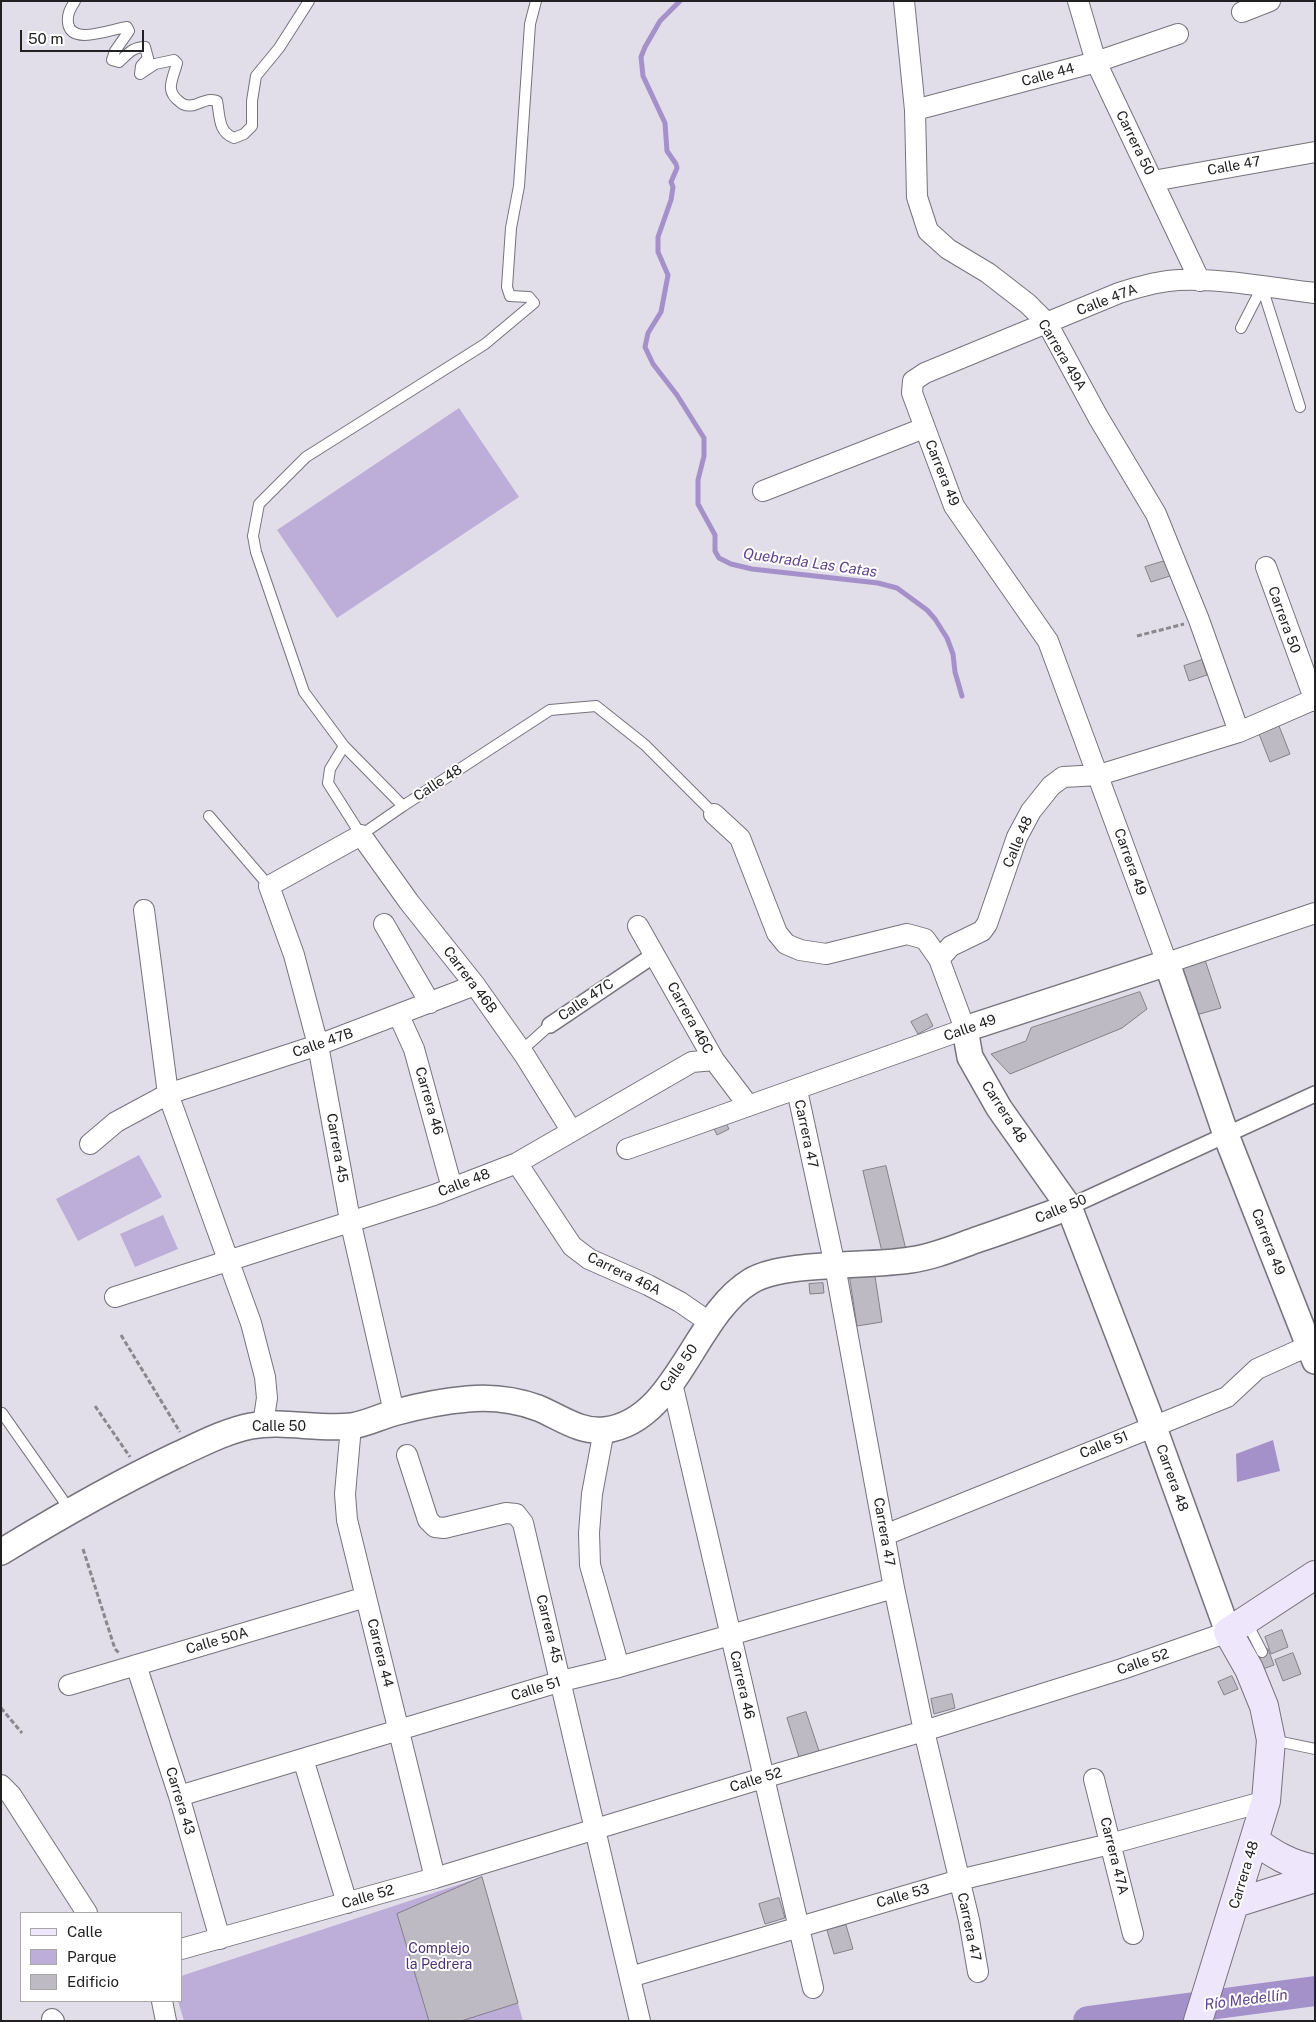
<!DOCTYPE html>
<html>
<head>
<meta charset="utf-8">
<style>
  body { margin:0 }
  #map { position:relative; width:1316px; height:2022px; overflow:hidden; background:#e2dee9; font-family:"Public Sans",sans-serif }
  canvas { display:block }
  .frame { position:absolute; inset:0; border:2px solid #212023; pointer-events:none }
  .legend { position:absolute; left:20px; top:1912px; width:162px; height:90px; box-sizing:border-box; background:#fff; border:1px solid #a6a6a7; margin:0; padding:6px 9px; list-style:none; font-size:15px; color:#212023 }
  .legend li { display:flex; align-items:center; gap:10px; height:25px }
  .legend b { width:25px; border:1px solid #a6a6a7 }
  .scale { position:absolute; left:20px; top:30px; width:124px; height:22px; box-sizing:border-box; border:2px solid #212023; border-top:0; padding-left:6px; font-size:15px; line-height:18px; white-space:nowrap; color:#212023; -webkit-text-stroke:4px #fff; paint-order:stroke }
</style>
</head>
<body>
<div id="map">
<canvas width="1316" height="2022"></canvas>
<div class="frame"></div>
<ul class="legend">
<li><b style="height:6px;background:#eee7fc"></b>Calle</li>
<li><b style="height:14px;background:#bcaed8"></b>Parque</li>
<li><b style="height:14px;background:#bdbac4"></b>Edificio</li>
</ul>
<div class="scale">50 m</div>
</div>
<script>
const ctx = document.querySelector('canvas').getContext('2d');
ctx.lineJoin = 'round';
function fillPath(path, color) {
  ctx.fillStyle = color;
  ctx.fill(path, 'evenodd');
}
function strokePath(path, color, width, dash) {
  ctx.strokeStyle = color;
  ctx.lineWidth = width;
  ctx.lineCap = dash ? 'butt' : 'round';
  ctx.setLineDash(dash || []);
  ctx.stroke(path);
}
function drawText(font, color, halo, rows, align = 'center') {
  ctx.font = font + ' "Public Sans",sans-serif';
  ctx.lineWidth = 4;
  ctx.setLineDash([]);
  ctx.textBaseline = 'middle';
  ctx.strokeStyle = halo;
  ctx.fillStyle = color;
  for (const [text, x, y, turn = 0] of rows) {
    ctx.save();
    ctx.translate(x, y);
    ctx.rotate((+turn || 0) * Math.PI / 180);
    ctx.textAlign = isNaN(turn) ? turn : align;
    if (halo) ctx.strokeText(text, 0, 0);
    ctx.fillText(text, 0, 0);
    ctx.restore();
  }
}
const green = new Path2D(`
  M459,408L519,497L337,618L277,530Z
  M139,1155L162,1197L78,1241L56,1199Z
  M163,1215L178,1249L135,1267L120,1234Z
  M482,1877L523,2021H184L178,2001H181V1976Z`);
const water = new Path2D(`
  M1273,1440L1280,1471L1237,1482L1236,1454Z`);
const stream = new Path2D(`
  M680,1L660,21L645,47L641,57L643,76L665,123L667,151L676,164L677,168L671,182L673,187L671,200L658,237V252L668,275L661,312L648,333L645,347L653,364L677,395L704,438V456L698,480V504L715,535V551L719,558L731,564L752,569L878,583L897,588L927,610L935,619L947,638L953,654L955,672L962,696`);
const river = new Path2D(`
  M1088,2021L1315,1991`);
const building = new Path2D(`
  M1165,561L1170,576L1151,582L1145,567Z
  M1202,660L1207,675L1189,681L1184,666Z
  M1279,726L1290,754L1270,762L1259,734Z
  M1204,957L1221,1008L1189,1017L1176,964Z
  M1140,992L1147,1009L1122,1028L1010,1074L991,1054L1026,1041L1031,1028Z
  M927,1014L933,1026L918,1034L911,1022Z
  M725,1121L729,1129L717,1135L713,1127Z
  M886,1166L906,1250L883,1256L863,1171Z
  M874,1270L882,1322L857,1326L849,1274Z
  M823,1283L824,1293L810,1294L809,1284Z
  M1282,1630L1288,1647L1271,1654L1265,1637Z
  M1268,1649L1274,1665L1260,1670L1254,1655Z
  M1293,1653L1301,1674L1283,1681L1275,1660Z
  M1232,1676L1238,1689L1224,1695L1218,1682Z
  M952,1694L955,1708L934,1714L931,1699Z
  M806,1712L819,1751L799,1757L787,1718Z
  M482,1877L518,2003L461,2021H429L397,1914Z
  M779,1898L785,1918L765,1924L759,1904Z
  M846,1925L853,1949L834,1954L827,1930Z`);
const path = new Path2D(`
  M1137,636L1184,624
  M121,1335L180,1432
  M95,1406L130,1457
  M83,1549L115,1649L119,1653
  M1,1708L22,1733`);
const service = new Path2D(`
  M75,1C70,9 67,14 68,23C71,46 111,29 127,27L129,31L115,51L112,60L119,62C128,54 132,47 145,47L148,58L141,66L140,74L155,64L174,60L177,63C173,79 164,91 180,102C184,106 189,106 194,105C204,102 207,98 217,101C220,116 218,132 234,138L244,134L252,126V101L256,76L279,48L309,1
  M536,1L530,24L519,186L511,228L507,287L510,296L529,297L534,303L485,344L306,457L259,504L253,536L256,552L304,692L344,746L403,806L550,710L596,706L645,745L714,814
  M1241,328L1262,287L1300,407
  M344,746L330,769L328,783L361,835L403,806
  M209,816L269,886
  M521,1051L550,1025
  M2,1413L70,1510
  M1246,1621L1262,1652
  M1272,1740L1315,1749`);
const pedestrian = new Path2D(`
  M550,1025L654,955
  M1069,1207L1315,1094`);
const minor = new Path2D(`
  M904,1L915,110L917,197L928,231L948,249L988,273L1028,304L1047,323L1098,417L1156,514L1199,620L1239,732
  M1078,1L1096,62L1200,281
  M1242,12L1270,1
  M915,110L1096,62L1178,34
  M1153,181L1315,152
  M1315,293C1272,288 1210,276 1168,281C1152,283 1135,288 1119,293L925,373L913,381L912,393L954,506L1048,641L1167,963L1315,913
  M763,491L924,428
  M1266,567L1315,701
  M144,910L168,1094L251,1323L265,1377L267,1398L263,1424
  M384,924L430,1003
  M638,926L714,1060L748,1105
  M939,959L951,946L982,931L987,924L1017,837L1031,811L1051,786L1063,777L1099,775L1239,732L1315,699
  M399,1016L414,1049L452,1188
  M797,1090L835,1266L894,1588L924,1731L969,1920L978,1972
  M90,1144L116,1122L168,1094L318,1045L475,985
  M627,1149L965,1029L939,959L925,939L907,934L826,954L800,950L786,944L777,933L740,838L714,814
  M517,1163L572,1246L589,1259L648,1285L680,1302L709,1322
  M115,1297L434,1195L517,1163L692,1062L714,1060
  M672,1383L813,1988
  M394,1412L350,1220L318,1045L294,955L269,886L361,835L409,902L475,985L525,1056L571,1130
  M351,1426L345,1494L347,1520L435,1878
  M604,1430L592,1494L589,1533L590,1565L619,1667
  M407,1455L428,1520L435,1527L444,1528L506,1513L516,1514L523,1523L640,2021
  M885,1535L1227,1397L1257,1369L1315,1343
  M136,1665L179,1796L220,1939
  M69,1685L366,1597
  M303,1759L347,1903
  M1094,1779L1133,1934
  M1,1785L11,1795L87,1913
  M179,1796L562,1681L619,1667L894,1588
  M181,1949L435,1878L763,1778L924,1731L1122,1669L1228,1632
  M630,1977L959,1880L1110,1844L1266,1801
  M162,2001L166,2021
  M52,2019L54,2021`);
const tertiary = new Path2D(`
  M1,1552C57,1518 114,1485 173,1457C197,1446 225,1431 251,1426C284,1420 318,1430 352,1426C369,1423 381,1416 397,1412C419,1406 445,1401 468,1399C491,1397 516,1400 538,1408C560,1417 580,1433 605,1430C677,1421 694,1315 751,1281C784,1261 869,1267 910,1260C934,1257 956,1247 979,1239C1009,1229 1039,1218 1069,1207
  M1228,1632L1153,1425L1069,1207L999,1108L970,1057L965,1029L1167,963L1226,1135L1315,1361`);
const secondary = new Path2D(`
  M1254,1840C1273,1854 1291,1865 1315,1869
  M1236,1903L1315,1878
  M1198,2021L1266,1801L1271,1740L1264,1706L1249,1669L1228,1632L1315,1575`);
const streetNames = [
  ["Calle 44",1048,75,-15],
  ["Carrera 50",1135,143,64],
  ["Calle 47",1234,166,-10],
  ["Calle 47A",1107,300,-21],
  ["Carrera 49A",1062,355,59],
  ["Carrera 49",942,473,68],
  ["Carrera 50",1284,620,70],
  ["Calle 48",438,783,-33],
  ["Calle 48",1018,842,-67],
  ["Carrera 49",1130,862,70],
  ["Carrera 46B",470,980,53],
  ["Calle 47C",586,1000,-34],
  ["Carrera 46C",690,1018,61],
  ["Calle 49",970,1028,-19],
  ["Calle 47B",323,1043,-19],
  ["Carrera 46",429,1101,74],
  ["Carrera 48",1004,1112,57],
  ["Carrera 47",806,1134,78],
  ["Carrera 45",337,1148,80],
  ["Calle 48",464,1183,-21],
  ["Calle 50",1061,1209,-22],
  ["Carrera 49",1268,1242,69],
  ["Carrera 46A",624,1274,26],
  ["Calle 50",679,1368,-55],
  ["Calle 50",279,1427],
  ["Calle 51",1104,1445,-22],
  ["Carrera 48",1172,1478,70],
  ["Carrera 47",884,1532,80],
  ["Carrera 45",549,1629,76],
  ["Calle 50A",217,1641,-16],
  ["Carrera 44",380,1653,76],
  ["Calle 52",1143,1662,-19],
  ["Carrera 46",742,1685,77],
  ["Calle 51",536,1689,-17],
  ["Calle 52",756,1780,-17],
  ["Carrera 43",180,1801,73],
  ["Carrera 47A",1114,1856,76],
  ["Carrera 48",1244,1875,-73],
  ["Calle 53",903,1896,-16],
  ["Calle 52",368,1897,-16],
  ["Carrera 47",969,1927,78]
];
const parkNames = [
  ["Complejo",439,1949],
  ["la Pedrera",439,1965]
];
const waterNames = [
  ["Quebrada Las Catas",810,563,8],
  ["Río Medellín",1246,2000,-7]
];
fillPath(green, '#bcaed8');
fillPath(water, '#a591ca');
strokePath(stream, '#a591ca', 5);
strokePath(river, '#a591ca', 30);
fillPath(building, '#bdbac4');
strokePath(building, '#838089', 1);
strokePath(service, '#76737d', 12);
strokePath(pedestrian, '#76737d', 18);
strokePath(minor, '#76737d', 22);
strokePath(tertiary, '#76737d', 28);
strokePath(secondary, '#76737d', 30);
strokePath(path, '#8a878e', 3, [5, 2.5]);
strokePath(service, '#fff', 10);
strokePath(pedestrian, '#fff', 15);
strokePath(minor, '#fff', 20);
strokePath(tertiary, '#fff', 25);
strokePath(secondary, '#eee7fc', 28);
drawText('14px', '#212023', '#fff', streetNames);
drawText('14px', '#4d3076', '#fff', parkNames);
drawText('italic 15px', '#60448c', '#fff', waterNames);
</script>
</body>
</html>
